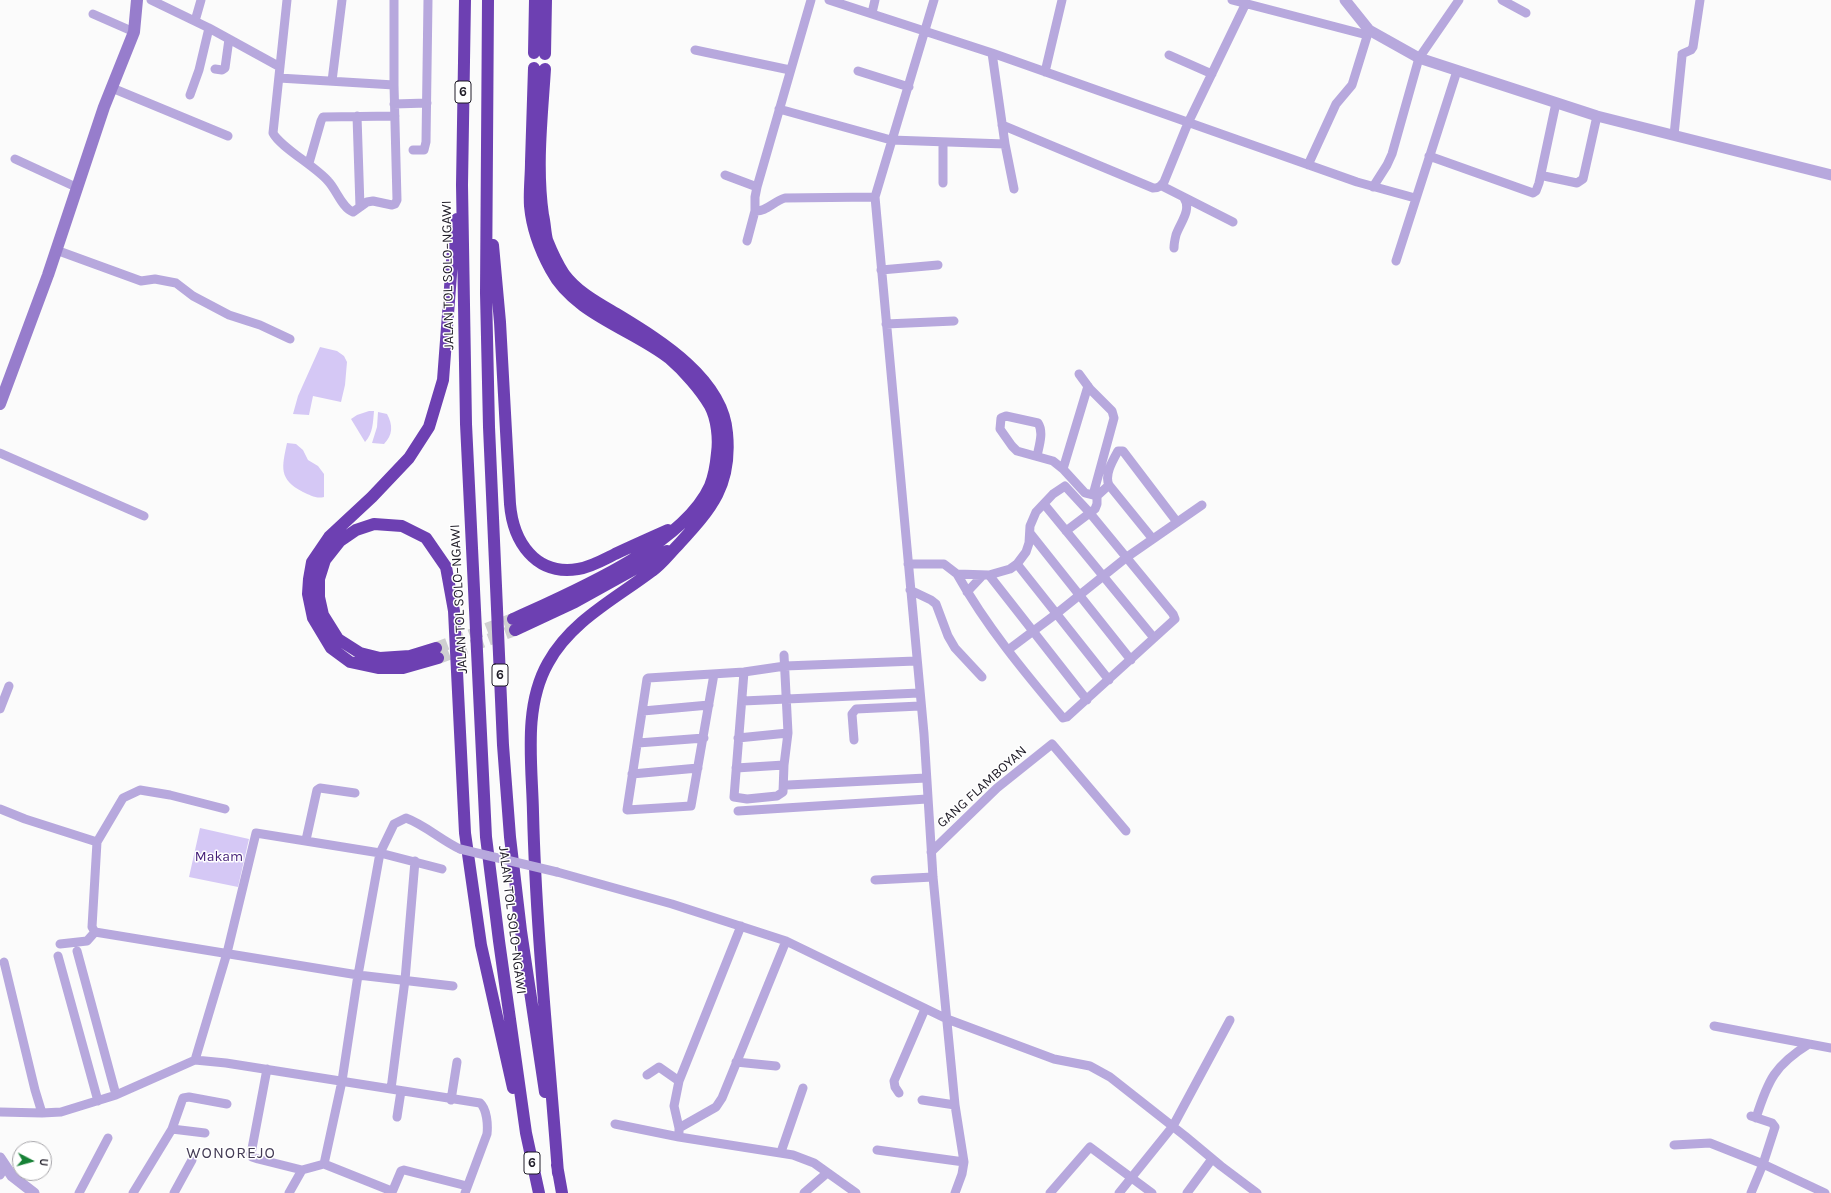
<!DOCTYPE html>
<html>
<head>
<meta charset="utf-8">
<style>
  body { margin:0 }
  #map { position:relative; width:1831px; height:1193px; overflow:hidden; background:#fbfbfb; font-family:Karla,sans-serif }
  canvas { display:block }
  .north { position:absolute; left:12px; top:1141px; width:40px; height:40px; box-sizing:border-box; background:#fff; border:1px solid #a6a5a9; border-radius:50%; rotate:96deg; font-size:11px; font-weight:700; line-height:16px; text-align:center; color:#201d28 }
  .north::after { content:''; display:block; margin:auto; width:14px; height:18px; background:#178136; clip-path:polygon(50% 0,100% 100%,50% 72%,0 100%) }
</style>
</head>
<body>
<div id="map">
<canvas width="1831" height="1193"></canvas>
<div class="north">U</div>
</div>
<script>
const ctx = document.querySelector('canvas').getContext('2d');
ctx.lineJoin = 'round';
function fillPath(path, color) {
  ctx.fillStyle = color;
  ctx.fill(path, 'evenodd');
}
function strokePath(path, color, width, dash) {
  ctx.strokeStyle = color;
  ctx.lineWidth = width;
  ctx.lineCap = dash ? 'butt' : 'round';
  ctx.setLineDash(dash || []);
  ctx.stroke(path);
}
function drawText(font, color, halo, rows, align = 'center') {
  ctx.font = font + ' Karla,sans-serif';
  ctx.lineWidth = 3;
  ctx.setLineDash([]);
  ctx.textBaseline = 'middle';
  ctx.strokeStyle = halo;
  ctx.fillStyle = color;
  for (const [text, x, y, turn = 0] of rows) {
    ctx.save();
    ctx.translate(x, y);
    ctx.rotate((+turn || 0) * Math.PI / 180);
    ctx.textAlign = isNaN(turn) ? turn : align;
    if (halo) ctx.strokeText(text, 0, 0);
    ctx.fillText(text, 0, 0);
    ctx.restore();
  }
}
const green = new Path2D(`
  M320,347L337,351L344,356L347,362L345,385L341,402L313,396L309,415L293,414L298,396Z
  M369,411H374C373,422 373,434 365,442L351,419L357,415Z
  M378,412L387,414C393,425 393,435 384,444L372,443L377,427Z
  M287,443L296,444L303,450L308,460L318,466L324,474V497C316,499 310,495 303,492C278,479 282,467 287,443Z
  M200,828L249,839L238,887L189,877Z`);
const motorwayTunnel = new Path2D(`
  M436,648L513,619
  M438,658L515,630`);
const minor = new Path2D(`
  M151,0L209,28L280,67
  M287,0L273,133C280,147 315,166 328,181C336,189 342,208 353,212L367,202L373,201L392,205L395,204L397,200L394,85V0
  M829,0L992,53L1357,182L1415,198
  M934,0L875,197L924,734L933,877L955,1105L964,1162L962,1174L955,1193
  M1232,0L1367,35
  M1502,0L1526,13
  M872,13L875,0
  M93,14L134,32
  M195,21L201,0
  M695,50L790,70
  M1169,55L1212,74
  M215,69L222,70L225,68L229,39
  M858,71L909,87
  M1045,72L1062,0
  M279,78L394,85
  M332,81L342,0
  M112,88L228,136
  M190,95L199,70L209,28
  M394,104L427,103
  M779,109L891,140L1005,144L992,53
  M357,116L360,207
  M1002,125L1153,188C1159,188 1161,186 1164,182L1188,123L1246,3
  M1674,135L1682,56V54L1691,50L1693,47L1700,0
  M943,143V183
  M1005,144L1014,189
  M413,150H424L426,142L428,0
  M1429,156L1533,193L1536,191L1539,183L1556,103
  M15,159L78,188
  M309,163L321,121L323,117L395,116
  M1308,165L1336,104L1352,85L1369,30
  M1541,173L1544,176L1577,183L1583,179L1597,116
  M725,175L757,187
  M1162,186L1233,222
  M1373,187L1387,165L1392,154L1419,58L1459,0
  M755,211C766,212 774,201 785,198L875,197
  M747,241L755,211V197L757,187L811,0
  M1174,248C1174,244 1175,239 1176,235C1180,223 1192,210 1184,198
  M56,250L141,281L155,279L176,283L193,296L229,315L260,325L290,339
  M1396,261L1457,71
  M881,270L938,265
  M886,324L954,321
  M1079,374L1090,389L1112,411L1114,418L1093,495
  M1088,386L1063,469L1085,493L1097,496
  M0,453L144,516
  M1037,456C1039,446 1044,432 1038,423L1006,416L1001,418L1000,429L1012,446L1017,451L1053,461L1063,469
  M1109,485C1104,475 1113,460 1118,451H1123L1177,522
  M1097,496L1109,485L1152,538
  M1044,504L1154,638
  M1066,531L1095,509L1097,504V496
  M1030,533L1131,660
  M908,564H944L957,574L989,575L1010,569L1017,564L1026,552L1029,543L1030,526L1036,512L1053,494L1065,486L1089,512L1173,614L1175,619L1067,717L1063,718C1025,673 986,626 957,574
  M1017,564L1109,680
  M989,575L1087,700
  M910,590L931,600L936,604L948,636L955,648L982,677
  M967,592L983,575
  M1008,650L1056,614L1127,557L1202,505
  M744,672L734,797L747,799L777,796L783,792L784,765L788,733L784,655
  M714,674L691,806L627,810L647,679L648,678L744,672L785,666L916,661
  M743,701L919,693
  M0,709L9,686
  M643,711L709,705
  M738,738L788,733
  M854,740L852,714L856,709L920,706
  M638,743L704,738
  M736,768L784,765
  M632,774L698,768
  M788,785L926,778
  M0,809L25,819L97,842L92,927L95,932L358,975L453,986
  M738,811L927,799
  M306,840L317,790L320,788L355,793
  M97,842L123,798L140,790L170,795L225,809
  M931,852L997,788L1052,744L1126,831
  M557,872L672,904L786,941L947,1019L1054,1059L1090,1066L1110,1077L1185,1136L1221,1166L1257,1193
  M875,880L933,877
  M60,944L87,941L95,932
  M77,951L116,1095
  M58,956L98,1101
  M4,962L35,1090L42,1113
  M1714,1026L1831,1048
  M195,1060L227,953L256,833L380,853L394,824L406,818C425,825 441,840 460,849
  M736,1062L776,1066
  M267,1069L251,1154L252,1157L258,1159L302,1170
  M647,1075L659,1067L679,1081
  M391,1089L405,980L415,861
  M899,1093L895,1087L894,1081L925,1009
  M451,1100L457,1062
  M922,1100L955,1105
  M0,1112L42,1113L61,1112L116,1095L195,1060L226,1063L480,1103C487,1109 488,1125 487,1134L465,1193
  M1751,1116L1772,1123L1775,1127L1763,1164L1825,1193
  M397,1117L401,1091
  M1756,1118C1768,1080 1775,1065 1809,1044
  M615,1124L679,1137L793,1155L814,1163L856,1193
  M679,1128L716,1107L722,1098L786,941
  M205,1133L172,1129L183,1098L189,1097L227,1104
  M679,1137V1128L674,1106L679,1081L741,926
  M1674,1145L1710,1143L1763,1164L1751,1193
  M877,1150L964,1162
  M781,1152L803,1088
  M324,1164L389,1190H393L401,1171L404,1170L467,1186
  M0,1175L5,1167
  M79,1193L108,1138
  M133,1193L172,1129
  M174,1193L192,1160
  M289,1193L302,1170L324,1164L342,1081L358,975L380,853L442,869
  M804,1193L827,1173
  M1050,1193L1090,1147L1152,1193
  M1119,1193L1173,1126L1230,1020
  M1187,1193L1212,1159`);
const tertiary = new Path2D(`
  M1345,0L1369,30L1419,58L1597,116L1831,175
  M0,1158L12,1176L34,1193`);
const secondary = new Path2D(`
  M0,404L48,275L104,107L134,32L137,0`);
const motorway = new Path2D(`
  M465,0L462,185L466,424L486,837L499,941L526,1133L539,1193
  M488,0L486,293L489,427L503,745L510,837L521,931L545,1092
  M534,53L535,0
  M545,54L546,0
  M545,69C542,117 536,167 543,215C545,223 545,232 547,240C551,250 558,265 564,274C578,293 600,304 620,316C661,341 723,379 727,433C732,485 712,508 679,544C670,553 662,564 652,571C615,599 571,621 548,663C523,707 532,764 533,812C536,933 549,1053 558,1173
  M493,245L500,322L510,504C513,541 535,576 578,569C591,567 603,560 615,554C632,546 650,538 668,530
  M513,619C570,593 683,546 710,486C714,476 716,464 717,453C719,439 717,419 710,406C701,390 683,370 669,358C632,329 574,314 551,270C540,250 532,228 530,206C529,192 531,176 531,162C532,131 533,100 534,68
  M515,630L575,602L667,551
  M436,648L410,656L380,658L360,653L338,639L323,615L319,597V579L325,560L340,541L356,530L374,524L402,526L426,538L446,567L454,611L465,833L481,945L513,1088
  M438,658L403,668H378L350,662L331,648L313,618L308,594L309,579L312,562L329,537L372,497L409,458L429,427L443,380L453,248L457,219
  M557,1165L562,1193`);
const minorBridge = new Path2D(`
  M460,849L557,872`);
const shields = [
  [463,92,16],
  [500,675,16],
  [532,1163,16]
];
const shieldNames = [
  ["6",463,92],
  ["6",500,675],
  ["6",532,1163]
];
const streetNames = [
  ["JALAN TOL SOLO–NGAWI",448,275,-91],
  ["JALAN TOL SOLO–NGAWI",459,599,-93],
  ["GANG FLAMBOYAN",982,787,-42],
  ["JALAN TOL SOLO–NGAWI",512,920,83]
];
const parkNames = [
  ["Makam",219,857]
];
const quarterNames = [
  ["WONOREJO",231,1153]
];
fillPath(green, '#d5c8f5');
strokePath(motorwayTunnel, '#cfcfd1', 12, [12, 6]);
strokePath(minor, '#b7a8dd', 9);
strokePath(tertiary, '#b7a8dd', 11);
strokePath(secondary, '#977dcc', 12);
strokePath(motorway, '#6d40b2', 12);
strokePath(minorBridge, '#b7a8dd', 9);
for (const [x, y, w] of shields) {
  const box = new Path2D();
  box.roundRect(x - w / 2, y - 11, w, 22, 3);
  ctx.fillStyle = '#fff';
  ctx.fill(box);
  strokePath(box, '#201d28', 1);
}
drawText('bold 13px', '#201d28', null, shieldNames);
drawText('14px', '#201d28', '#fff', streetNames);
drawText('14px', '#431d76', '#fff', parkNames);
ctx.letterSpacing = '1px';
drawText('16px', '#443c55', '#fff', quarterNames);
ctx.letterSpacing = '0px';
</script>
</body>
</html>
